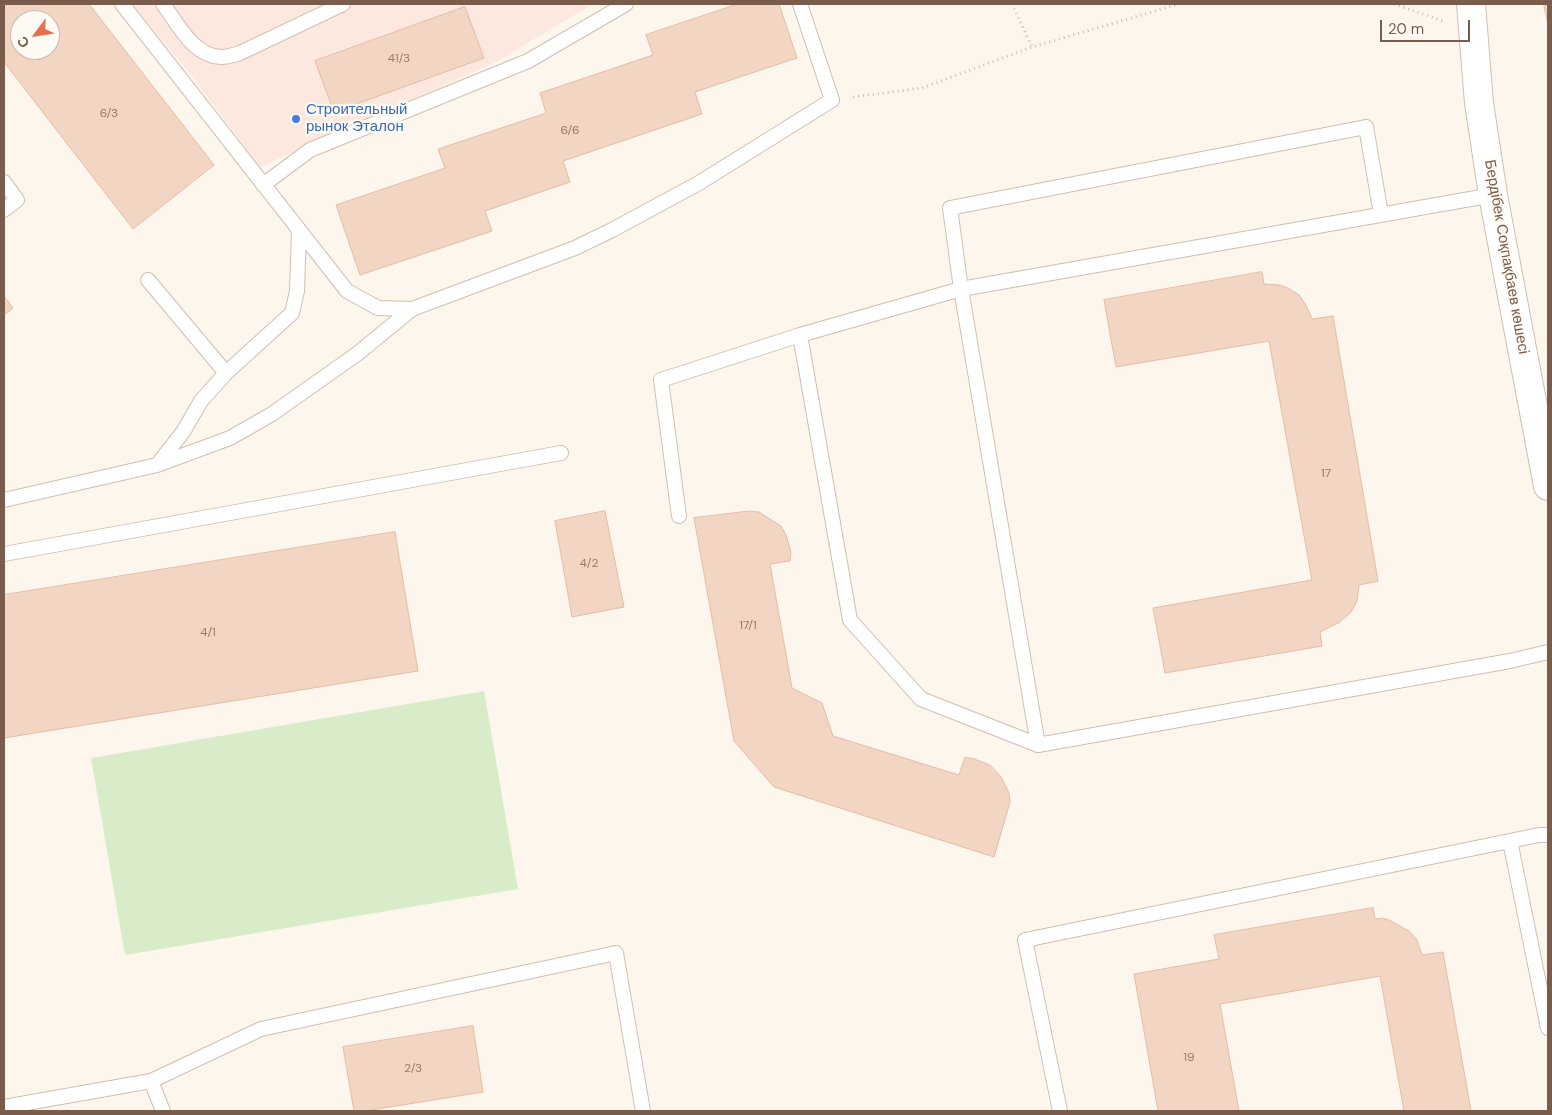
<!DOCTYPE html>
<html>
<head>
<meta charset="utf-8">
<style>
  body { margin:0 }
  #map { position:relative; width:1552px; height:1115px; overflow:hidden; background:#fdf6ec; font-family:"DM Sans",sans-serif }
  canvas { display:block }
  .frame { position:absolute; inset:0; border:5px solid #7a5c4d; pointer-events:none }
  .north { position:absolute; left:10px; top:10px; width:50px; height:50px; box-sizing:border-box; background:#fffaf3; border:1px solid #cabbb1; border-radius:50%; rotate:239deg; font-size:14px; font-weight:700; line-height:20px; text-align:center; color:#7a5c4d }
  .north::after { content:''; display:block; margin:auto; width:18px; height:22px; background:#e76f51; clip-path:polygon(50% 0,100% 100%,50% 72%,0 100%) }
  .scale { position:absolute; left:1380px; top:20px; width:90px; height:22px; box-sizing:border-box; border:2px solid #7a5c4d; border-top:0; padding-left:6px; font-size:15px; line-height:18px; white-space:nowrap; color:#7a5c4d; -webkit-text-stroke:4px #fffaf3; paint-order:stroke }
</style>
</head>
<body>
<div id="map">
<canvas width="1552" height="1115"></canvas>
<div class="frame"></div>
<div class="north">С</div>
<div class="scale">20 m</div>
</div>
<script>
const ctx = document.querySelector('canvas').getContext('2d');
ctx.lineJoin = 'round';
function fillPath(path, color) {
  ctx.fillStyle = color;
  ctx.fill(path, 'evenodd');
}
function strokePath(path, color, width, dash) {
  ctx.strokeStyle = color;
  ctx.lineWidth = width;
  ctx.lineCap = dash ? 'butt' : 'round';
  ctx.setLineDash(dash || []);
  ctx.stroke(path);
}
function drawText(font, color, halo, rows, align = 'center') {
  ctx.font = font + ' "DM Sans",sans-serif';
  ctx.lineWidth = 4.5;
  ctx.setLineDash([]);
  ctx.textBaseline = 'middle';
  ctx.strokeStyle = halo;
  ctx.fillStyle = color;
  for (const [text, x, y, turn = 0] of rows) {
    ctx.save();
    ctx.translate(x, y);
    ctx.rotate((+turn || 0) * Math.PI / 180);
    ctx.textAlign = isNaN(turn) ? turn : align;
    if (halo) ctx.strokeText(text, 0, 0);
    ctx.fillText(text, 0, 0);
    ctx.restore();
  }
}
const commercial = new Path2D(`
  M131,4H593L494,63L260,167L189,72Z`);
const green = new Path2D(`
  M484,691L518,889L125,955L91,758Z`);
const building = new Path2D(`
  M4,4H89L214,165L133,229L4,62ZM20,20H50V50H20Z
  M738,4H779L797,58L695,92L702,114L563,161L570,182L485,211L492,231L360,275L336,205L445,168L438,149L546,113L540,93L653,55L646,35Z
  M1544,4H1548V25Z
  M465,7L484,58L334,112L315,61Z
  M1262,272L1264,284L1280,285L1288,288L1299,295L1306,305L1312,319L1333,316L1378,581L1359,585L1357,601L1351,612L1340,622L1320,632L1322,646L1165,673L1153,608L1312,580L1269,341L1116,367L1104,300Z
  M4,296L13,308L4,315Z
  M605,511L624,607L572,617L555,521Z
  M750,511L759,512L781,526L786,535L791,552L790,561L770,564L792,688L822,703L833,736L959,775L965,757L974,759L990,765L1001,777L1009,793L1010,802L994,857L774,787L734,741L694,518Z
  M395,532L418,671L4,738V595Z
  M1373,908L1375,919L1383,918L1391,921L1409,931L1417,940L1422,955L1443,952L1471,1111H1404L1380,976L1220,1004L1239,1111H1158L1134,974L1219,959L1214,935Z
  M473,1026L483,1092L365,1111H354L343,1047Z`);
const path = new Path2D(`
  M1012,4L1032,47
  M1394,4L1443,21
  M853,97L922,88L1032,47L1179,4`);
const lane = new Path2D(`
  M122,4L347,291L378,308L412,309L575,248L612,230L699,183L832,100L800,4
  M163,4C178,24 193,56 221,57C227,57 234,55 240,53L343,4
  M4,182L17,200L4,210
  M263,185L310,150L528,61L626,4
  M1381,214L1366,127L950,208L961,289L1493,195
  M148,280L226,373
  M158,464L183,432L201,401L226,373L292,313L297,291L299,232
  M4,500L157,465L230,438L272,414L357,354L412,309
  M679,516L661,380L800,335
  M4,554L561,453
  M1038,745L921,699L850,620L800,335L961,289L1038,745L1510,661L1548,652
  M1510,841L1548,1028
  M151,1081L163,1111
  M4,1107L151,1081L261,1029L616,953L643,1111
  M1060,1111L1025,940L1539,835H1548`);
const street = new Path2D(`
  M1471,4L1479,103L1493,195L1548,486`);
const markers = [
  [296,119,5,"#3f7fe0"]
];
const numberNames = [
  ["41/3",399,59],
  ["6/3",109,114],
  ["6/6",570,131],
  ["17",1326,474],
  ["4/2",589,564],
  ["17/1",748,626],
  ["4/1",208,633],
  ["19",1189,1058],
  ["2/3",413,1069]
];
const shopNames = [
  ["Строительный",306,110],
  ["рынок Эталон",306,127]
];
const streetNames = [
  ["Бердібек Соқпақбаев көшесі",1506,257,80]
];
fillPath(commercial, '#fde8e0');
fillPath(green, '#d8ecc9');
fillPath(building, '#f3d5c3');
strokePath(building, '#e6bba3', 1);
strokePath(lane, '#d1beb0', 16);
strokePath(street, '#d1beb0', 30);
strokePath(path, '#d9b8a5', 3, [1, 4]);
strokePath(lane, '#fff', 14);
strokePath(street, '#fff', 28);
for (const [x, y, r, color] of markers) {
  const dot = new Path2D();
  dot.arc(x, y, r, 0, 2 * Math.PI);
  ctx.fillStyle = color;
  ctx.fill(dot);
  strokePath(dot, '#fffaf3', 2);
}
drawText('12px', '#987a6a', null, numberNames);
drawText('15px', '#366cbe', '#fffaf3', shopNames, 'left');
drawText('15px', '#7a5c4d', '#fffaf3', streetNames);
</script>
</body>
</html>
